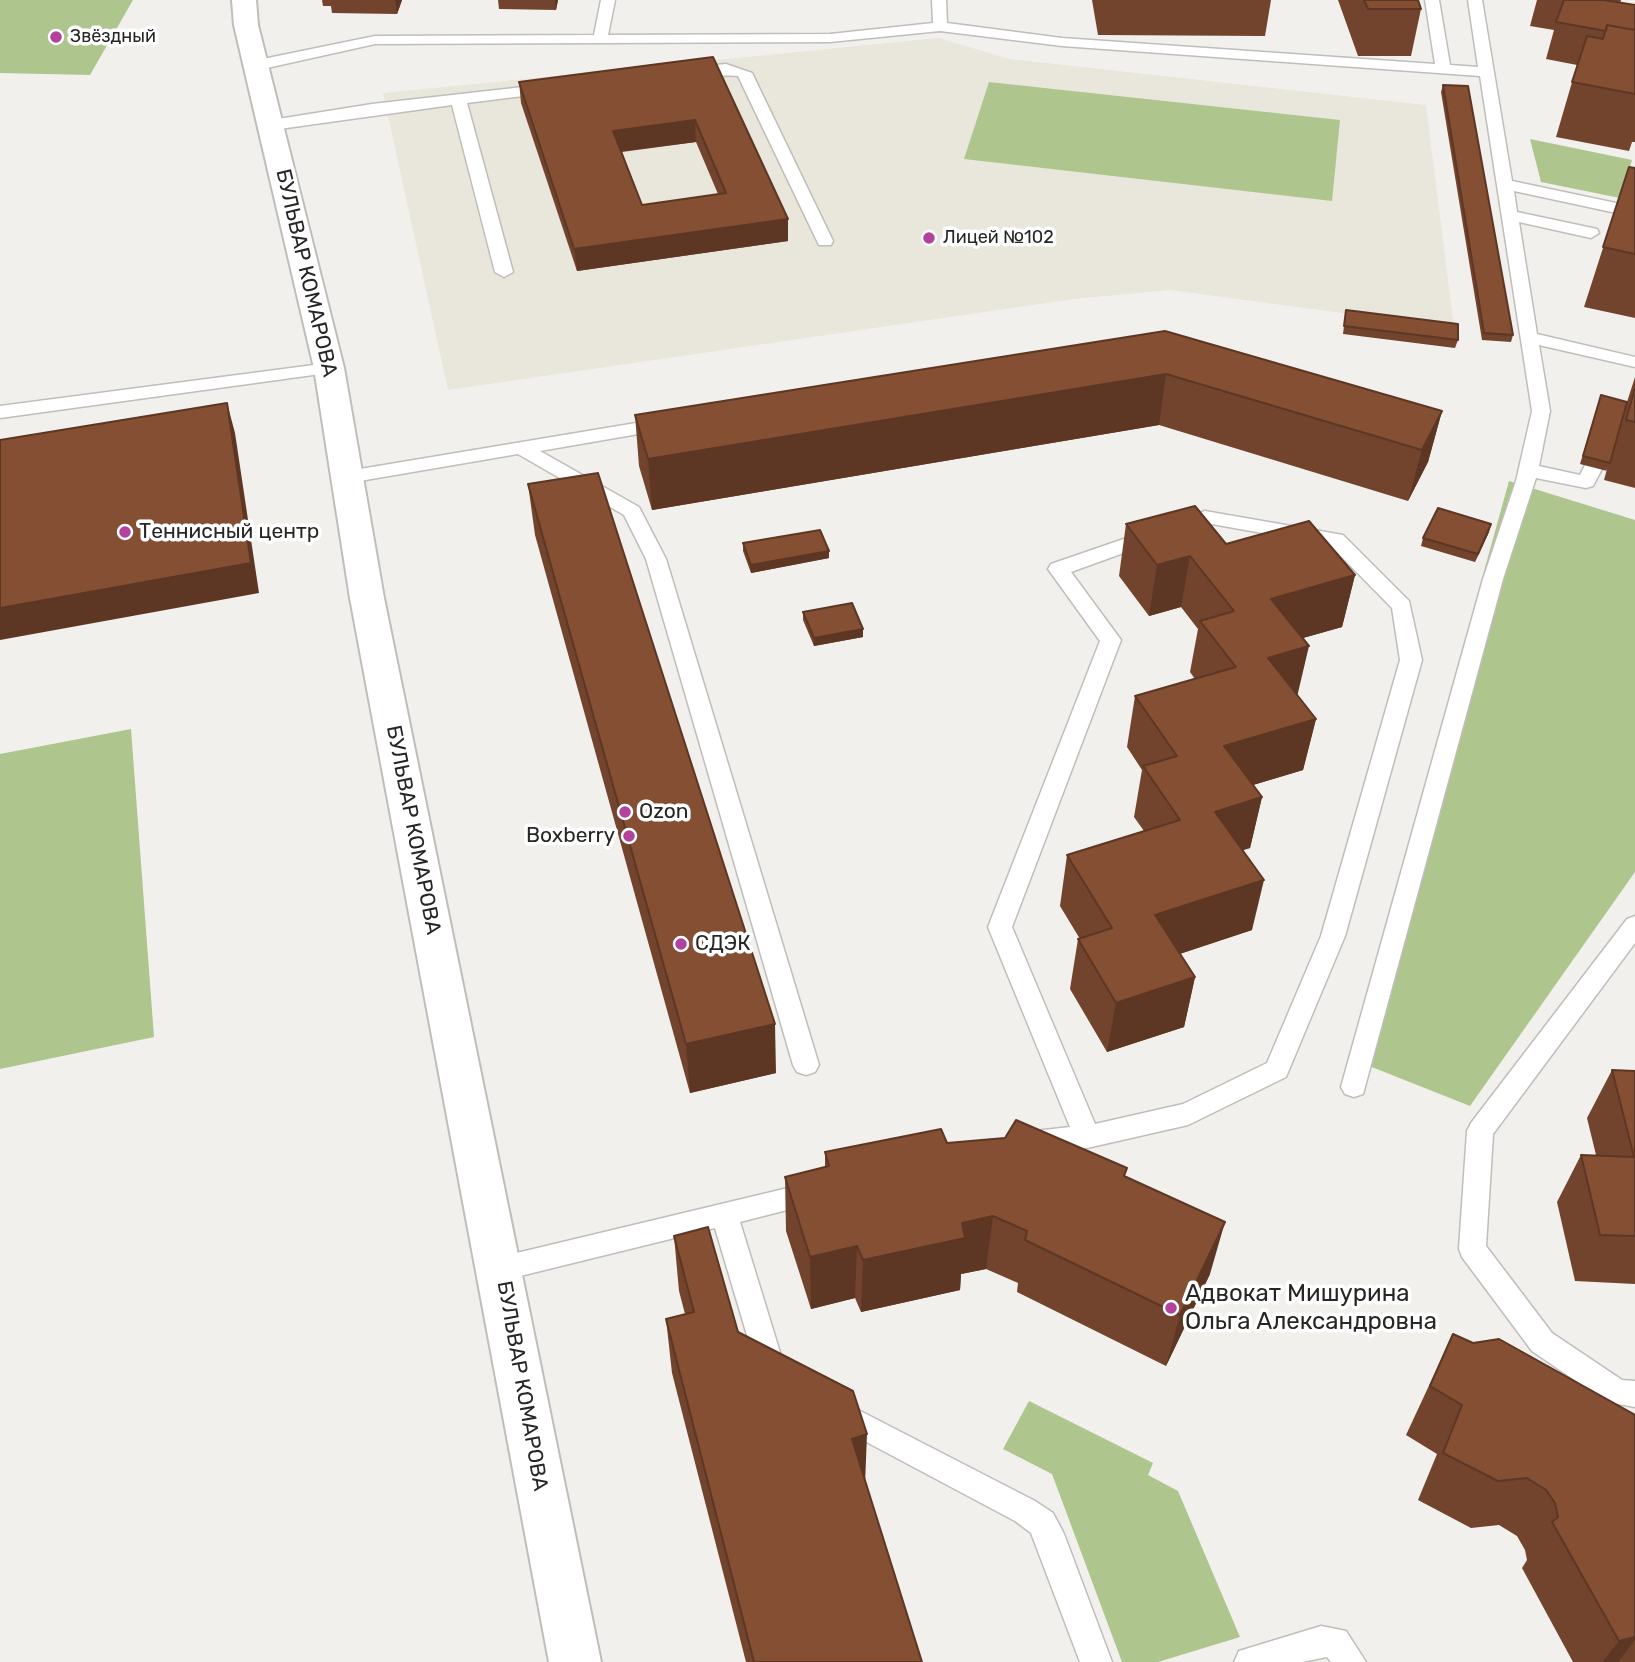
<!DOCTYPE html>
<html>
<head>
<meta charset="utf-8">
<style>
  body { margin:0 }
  canvas { display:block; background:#f1f0ec }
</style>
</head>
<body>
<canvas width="1635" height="1662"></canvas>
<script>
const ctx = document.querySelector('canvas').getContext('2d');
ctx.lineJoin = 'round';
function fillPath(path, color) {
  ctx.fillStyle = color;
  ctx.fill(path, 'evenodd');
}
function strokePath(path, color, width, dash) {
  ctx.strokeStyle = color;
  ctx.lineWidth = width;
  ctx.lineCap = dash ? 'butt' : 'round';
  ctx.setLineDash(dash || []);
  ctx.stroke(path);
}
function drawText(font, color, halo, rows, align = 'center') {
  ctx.font = font + ' Rubik,sans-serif';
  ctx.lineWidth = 7;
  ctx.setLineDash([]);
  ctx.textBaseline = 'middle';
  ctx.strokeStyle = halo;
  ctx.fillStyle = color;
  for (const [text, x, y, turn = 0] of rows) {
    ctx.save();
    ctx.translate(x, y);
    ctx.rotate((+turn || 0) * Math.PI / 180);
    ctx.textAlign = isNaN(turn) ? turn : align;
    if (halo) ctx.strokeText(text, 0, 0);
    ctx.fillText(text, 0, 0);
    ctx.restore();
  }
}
const built = new Path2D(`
  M938,38L1010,59L1426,105L1454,328L1170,290L1074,299L448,390L383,93Z`);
const green = new Path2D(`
  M0,0H133L90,75L0,73Z
  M989,82L1340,120L1332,201L964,159Z
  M1530,139L1632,160L1620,198L1541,182Z
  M1509,481L1635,520V872L1470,1106L1349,1058Z
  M131,729L154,1037L0,1069V754Z
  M1029,1401L1153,1463L1148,1475L1178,1491L1240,1637L1158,1662H1122L1052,1474L1003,1449Z`);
const service = new Path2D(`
  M601,0H615L608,35L830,34L933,23L932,0H946L947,23L1062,38L1435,64L1425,0H1439L1450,65L1478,67L1468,0H1482L1512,181L1635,207V217L1514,191L1517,212L1597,229L1599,233L1591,238L1519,222L1537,334L1635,357V367L1539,345L1550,411L1539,466L1580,475L1586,463L1593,461L1603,467L1593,486L1586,488L1536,478L1503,579L1363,1094L1354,1097L1345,1094L1341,1087L1483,579L1516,481L1532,411L1480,76L1062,46L940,31L830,42L375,44L258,70L250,65L258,60L375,36L594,35Z
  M726,64L752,73L833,241L831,245H819L817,241L738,76C722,73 692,83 680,73L688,68Z
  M550,84L555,86V92L467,103L513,272L504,277L495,272L452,105L272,130L264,125L272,120L372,104Z
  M329,363L338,368L335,372L0,418V406Z
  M666,418L673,420L675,424L673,428L540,451L639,507L666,559L819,1065L815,1072L806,1075L797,1072L793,1065L646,559L624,515L518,454L348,483L338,477L348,471Z
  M1205,511L1343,535L1409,601L1422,660L1345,936L1286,1077L1188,1125L1087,1148L1027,1152L1018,1149L1014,1141L1018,1133L1070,1127L988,927L1100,641L1048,569L1051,564ZM1206,523L1330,545L1392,608L1400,660L1321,936L1267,1063L1183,1104L1095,1124L1012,927L1121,640L1071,572Z
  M1635,916V943L1493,1134L1486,1246L1552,1333L1622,1380L1635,1381V1407L1607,1402L1532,1351L1462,1257L1459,1249L1467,1131L1471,1123L1627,919Z
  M813,1182L822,1185L826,1193L822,1201L740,1222L786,1372L782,1381L772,1385L762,1381L758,1372L715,1228L500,1281L490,1278L486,1269L490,1260L500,1257Z
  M837,1399L1035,1501L1053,1513L1064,1534L1112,1662H1080L1031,1533L1015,1521L827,1421L823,1412L827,1403Z
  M1321,1626L1346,1631L1366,1662H1331L1327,1657L1302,1662H1234L1239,1651Z`);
const tertiary = new Path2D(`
  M232,0H256L258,25L344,368L384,598L601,1662H549L350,598L314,368L234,25Z`);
const wall = new Path2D(`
  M322,0H402L397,14L332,13L331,6H323Z
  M498,0H558L556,10L499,9Z
  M1092,0H1271L1265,36L1098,35Z
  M1338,0H1418L1421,9L1411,56H1358Z
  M1537,0H1621L1620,3L1635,5V142H1632L1629,151L1556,137L1577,65L1546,59L1554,30L1530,26Z
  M713,57L788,219V241L577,271L521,103L519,82ZM696,142L718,194L642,205L622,152Z
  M1443,85L1513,335L1511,342L1482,340L1441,92Z
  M1629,167L1635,168V318L1584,307Z
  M1346,310L1458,340L1455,348L1343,334Z
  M1165,331L1442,411L1428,462L1408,501L1159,425L652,510L639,466L635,415Z
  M1635,377V488L1604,480L1607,469V471L1580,464L1601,395L1627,402Z
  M528,484L776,1073L690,1093L535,535Z
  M1126,524L1226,544L1355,575L1342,627L1303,638L1297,695L1316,719L1303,770L1253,785L1262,797L1250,848L1243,850L1252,930L1180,954L1195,977L1184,1027L1107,1052L1070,989L1078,939H1080L1060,906L1067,855L1144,831L1134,817L1142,770L1127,747L1135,696L1195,679L1190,672L1198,629L1181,607L1149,616L1119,576Z
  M1489,532L1475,562L1421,546L1423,538Z
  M743,543L829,558L751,573L743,551Z
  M803,612L863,637L814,646L803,620Z
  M1612,1070L1635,1071V1284L1575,1281L1557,1202L1581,1155H1596L1587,1118Z
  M947,1143L1125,1177L1210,1274L1166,1366L1017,1292L1018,1283L986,1269L961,1274L960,1290L861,1312L855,1298L811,1309L786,1231L785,1177L825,1167V1152Z
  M674,1236L738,1332L865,1480L922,1662H746L672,1373L666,1319L685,1314L679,1291Z
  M1453,1334L1635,1415V1662H1573L1522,1568L1527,1560L1525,1550L1517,1536L1499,1525L1471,1528L1418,1500L1437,1454L1406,1435Z`);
const shadedWall = new Path2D(`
  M395,0H402L397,14Z
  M555,0H558L556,10Z
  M695,120L696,142L615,152L613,131Z
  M788,219V241L577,271L574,249Z
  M1166,374L1159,425L652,510L648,459Z
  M227,403L235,433L259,593L0,640V608Z
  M1442,411L1428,462L1408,501L1422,450Z
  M1491,524L1489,532L1475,562L1478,554Z
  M829,551V558L751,573V565Z
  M1190,556L1181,607L1149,616L1157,565Z
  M1355,575L1342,627L1260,650L1271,599Z
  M863,629V637L814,646V638Z
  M1309,646L1297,697L1268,658Z
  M1316,719L1303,770L1213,797L1224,746Z
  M1262,797L1250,848L1204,862L1215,812Z
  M1264,880L1252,930L1145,965L1155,915Z
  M1195,977L1184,1027L1107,1052L1116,1003Z
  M775,1024L776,1073L690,1093L686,1044Z
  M993,1216L986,1269L961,1274L960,1290L861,1312L863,1260L962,1223Z
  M1225,1222L1210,1274L1166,1366L1180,1315Z
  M857,1246L855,1298L811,1309L810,1257Z
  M867,1434L865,1485L852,1439Z
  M1635,1637V1640L1618,1662H1602L1619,1641Z`);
const building = new Path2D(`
  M1364,0H1418L1421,9H1368Z
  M1564,0H1604L1635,5V30L1607,25L1606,31L1556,22Z
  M1607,25L1635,30V94L1572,82L1587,36L1603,39Z
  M713,57L788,219L574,249L519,82ZM695,120L726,193L642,205L613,131Z
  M1443,85L1468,86L1513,335L1484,333Z
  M1629,167L1635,168V254L1603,247Z
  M1346,310L1458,324V340L1344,326Z
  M1165,331L1442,411L1422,450L1166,374L648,459L635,415Z
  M1635,388V422L1626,420Z
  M1601,395L1627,402L1610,463L1583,456Z
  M227,403L251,563L0,608V440Z
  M598,473L775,1024L686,1044L528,484Z
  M1195,506L1226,544L1309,521L1355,575L1271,599L1309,646L1268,658L1316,719L1224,746L1262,797L1215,812L1264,880L1155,915L1195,977L1116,1003L1078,939L1112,928L1067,855L1180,820L1143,766L1177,756L1135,696L1236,667L1200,621L1234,611L1190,556L1157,565L1126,524Z
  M1438,508L1491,524L1478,554L1423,538Z
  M820,530L829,551L751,565L743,543Z
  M852,603L863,629L814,638L803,612Z
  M1612,1070L1635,1071V1236L1600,1235L1581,1155L1634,1157Z
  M1016,1120L1127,1168L1124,1176L1225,1222L1180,1315L1025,1240L1027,1231L993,1216L962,1223L965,1238L863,1260L857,1246L810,1257L785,1177L829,1166L825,1152L941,1129L947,1143L1005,1138Z
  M708,1227L738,1332L853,1391L867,1434L852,1439L922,1662H754L666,1319L694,1312L674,1236Z
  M1453,1334L1473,1343L1499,1339L1635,1415V1637L1619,1641L1552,1522L1558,1517L1555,1503L1546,1490L1527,1478L1498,1481L1443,1453L1462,1405L1430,1386Z`);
const markers = [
  [56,37,7,"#b3429d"],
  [929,238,7,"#b3429d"],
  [125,532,7,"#b3429d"],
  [625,812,7,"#b3429d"],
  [629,836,7,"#b3429d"],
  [681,944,7,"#b3429d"],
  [1171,1308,7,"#b3429d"]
];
const farPoinames = [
  ["Звёздный",70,37],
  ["Лицей №102",943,238]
];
const streetNames = [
  ["БУЛЬВАР КОМАРОВА",306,273,77],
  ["БУЛЬВАР КОМАРОВА",413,830,79],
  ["БУЛЬВАР КОМАРОВА",522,1386,80]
];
const poiNames = [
  ["Теннисный центр",139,532],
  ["Ozon",639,812],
  ["Boxberry",615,836,"right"],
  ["СДЭК",695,944]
];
const nearPoinames = [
  ["Адвокат Мишурина",1185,1294],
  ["Ольга Александровна",1185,1322]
];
fillPath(built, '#e9e6db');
fillPath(green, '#aec68e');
strokePath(service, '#bfbeba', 3);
strokePath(tertiary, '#bfbeba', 4);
fillPath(service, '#fff');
fillPath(tertiary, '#fff');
fillPath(wall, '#72442d');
fillPath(shadedWall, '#5d3724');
fillPath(building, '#854f34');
strokePath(building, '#5d3724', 2);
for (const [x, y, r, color] of markers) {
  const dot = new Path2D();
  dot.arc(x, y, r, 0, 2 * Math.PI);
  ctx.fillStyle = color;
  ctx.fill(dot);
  strokePath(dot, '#fff', 2.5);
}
drawText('18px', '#262624', '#fff', farPoinames, 'left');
drawText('21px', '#262624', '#fff', streetNames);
drawText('21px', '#262624', '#fff', poiNames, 'left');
drawText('24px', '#262624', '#fff', nearPoinames, 'left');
</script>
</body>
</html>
